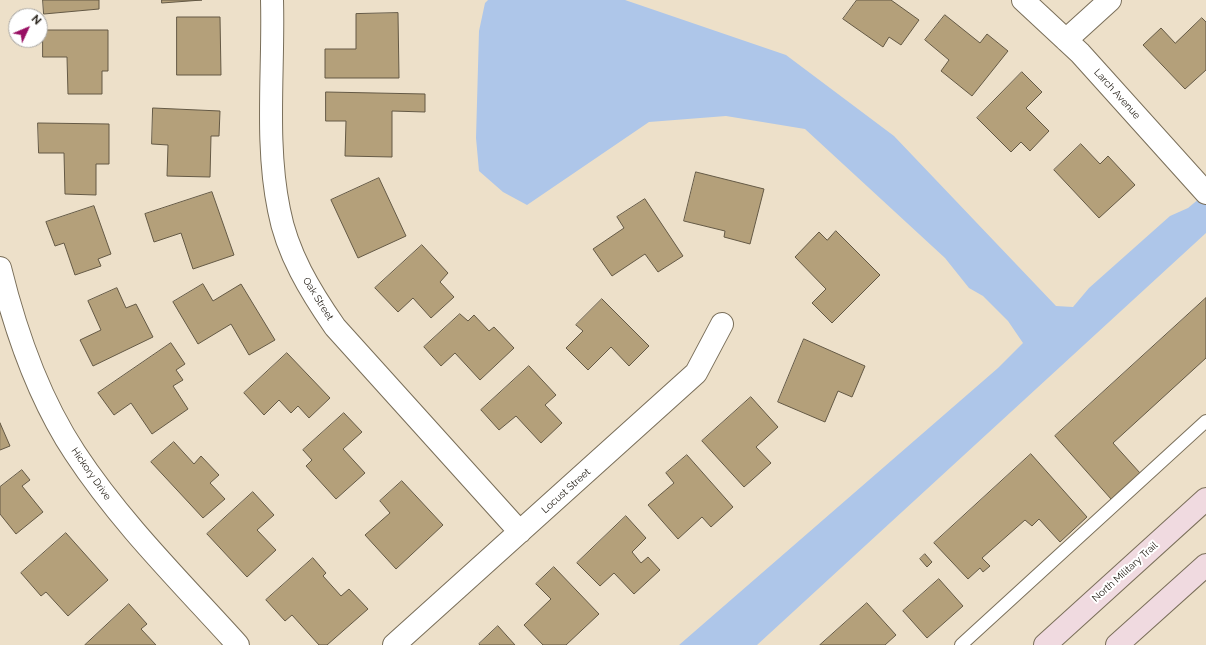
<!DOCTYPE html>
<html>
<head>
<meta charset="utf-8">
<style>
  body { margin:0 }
  #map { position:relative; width:1206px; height:645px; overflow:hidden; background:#ede0c9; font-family:Raleway,sans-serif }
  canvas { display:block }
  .north { position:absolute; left:8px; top:8px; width:40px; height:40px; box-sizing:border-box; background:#fff; border:1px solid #a9a7a3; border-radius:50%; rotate:46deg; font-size:11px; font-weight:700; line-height:16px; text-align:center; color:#27221a }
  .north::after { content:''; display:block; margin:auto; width:14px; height:18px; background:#980f63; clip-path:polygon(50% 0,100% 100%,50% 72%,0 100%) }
</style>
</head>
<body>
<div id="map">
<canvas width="1206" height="645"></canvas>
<div class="north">N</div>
</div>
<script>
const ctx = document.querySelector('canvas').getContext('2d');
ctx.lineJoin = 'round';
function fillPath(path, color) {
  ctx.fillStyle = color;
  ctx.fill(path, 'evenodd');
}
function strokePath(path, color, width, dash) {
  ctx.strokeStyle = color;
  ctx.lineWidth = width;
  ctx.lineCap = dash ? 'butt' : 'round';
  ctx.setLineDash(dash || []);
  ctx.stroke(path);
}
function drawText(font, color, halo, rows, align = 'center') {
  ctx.font = font + ' Raleway,sans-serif';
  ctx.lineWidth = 4;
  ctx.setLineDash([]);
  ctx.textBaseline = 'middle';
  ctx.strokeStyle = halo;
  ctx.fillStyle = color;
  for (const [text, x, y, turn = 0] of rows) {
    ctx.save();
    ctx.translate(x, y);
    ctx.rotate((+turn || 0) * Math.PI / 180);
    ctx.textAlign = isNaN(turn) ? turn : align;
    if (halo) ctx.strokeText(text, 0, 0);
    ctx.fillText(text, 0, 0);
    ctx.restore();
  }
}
const water = new Path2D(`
  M488,0H625L786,55L894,136L1056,306L1073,307L1089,288L1170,216L1188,208L1206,193V233L757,645H679L998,368L1023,343L1008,321L983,296L969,288L945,258L805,129L726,116L649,122L527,205L503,192L479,171L476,138L479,31L485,3Z`);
const building = new Path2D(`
  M43,0H99V9L44,14Z
  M162,0H202L162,3Z
  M857,0H891L919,20L901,45L889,37L883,47L843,19Z
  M398,13L399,78H325V49H356V14Z
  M945,15L980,43L987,34L1008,51L972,96L941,71L949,60L925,40Z
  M177,17H220L221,75H177Z
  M1202,18L1206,22V70L1185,89L1143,45L1161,28L1175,43Z
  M43,30H108V71H102V94H68L67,57H43Z
  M1022,72L1042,92L1026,108L1049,131L1030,151L1021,142L1011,152L977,118Z
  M326,92L425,94V112L392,111V157L345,156L346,121H326Z
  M153,108L220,111L219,136H211L210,177L167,176L168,145L152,144Z
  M38,123L109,124V164H96V195L65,194L64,153H39Z
  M1081,144L1100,164L1108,156L1135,185L1099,218L1054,170Z
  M696,172L764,189L750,244L724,237L725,231L684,221Z
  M379,178L406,236L358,258L331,200Z
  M212,192L234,255L193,269L181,233L154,242L145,214Z
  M645,199L683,256L658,272L645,254L612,276L593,249L624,228L617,217Z
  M94,206L111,254L98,259L101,266L75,275L64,243L55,246L46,222Z
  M836,231L880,275L832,323L812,303L826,289L795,257L819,232L827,240Z
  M422,245L448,273L440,282L454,297L431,318L413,298L398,312L375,288Z
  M203,284L213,301L241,284L275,340L249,355L231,324L198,344L173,302Z
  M117,288L126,308L136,304L153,337L93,366L80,340L101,330L88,301Z
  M1206,298V358L1113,443L1140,473L1111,499L1055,436Z
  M602,299L649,346L629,366L611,347L588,370L566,348L583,331L576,325Z
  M460,314L468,321L474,315L489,331L494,327L514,348L480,380L455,353L441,366L424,347Z
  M804,339L865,366L852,397L838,391L825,422L778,402Z
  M171,343L185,364L176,370L183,380L173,386L188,409L152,434L131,403L114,415L98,393Z
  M287,353L330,398L309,418L298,406L291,413L279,400L264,415L244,393Z
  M529,366L556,395L545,405L562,423L541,443L516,416L499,430L481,410Z
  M751,397L778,427L756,447L771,463L744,487L702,441Z
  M344,413L362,432L343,449L365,473L336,499L306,466L312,460L303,450Z
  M0,423L10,446L0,450Z
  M174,442L194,464L201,456L219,475L210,483L225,499L203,518L151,462Z
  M1031,454L1087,517L1060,542L1039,519L1032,526L1025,520L982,558L990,566L983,572L980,568L968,579L934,543Z
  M687,455L733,507L711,527L702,517L678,539L648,505L674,483L666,473Z
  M22,470L30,480L22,486L43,512L16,534L0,514V487Z
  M402,481L443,525L396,569L365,535L390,513L380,501Z
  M253,492L274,515L257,530L276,550L247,577L207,534Z
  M626,516L646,538L632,552L641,563L648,557L660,570L634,594L614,573L600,586L577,563Z
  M66,533L108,580L68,616L46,592L41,596L21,573Z
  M925,554L932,562L927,567L920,559Z
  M313,558L326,573L323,576L341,596L349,589L368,609L327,645H319L292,615L285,621L266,600Z
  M554,567L599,614L566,645H543L524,625L551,599L536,584Z
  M939,579L963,606L927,638L903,611Z
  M867,603L896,635L885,645H820Z
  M129,604L147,624L141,629L156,645H85Z
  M498,626L515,645H480L479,644Z`);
const lane = new Path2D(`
  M961,645L1206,421`);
const street = new Path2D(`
  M272,0C274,68 265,143 279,210C287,253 310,291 335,327L520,532
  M1023,0L1080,53L1206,193
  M1066,40L1110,0
  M0,268C16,333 38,397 75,453C121,523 182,583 238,645
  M394,645L696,373L722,324`);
const secondary = new Path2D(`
  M1045,645L1206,499
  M1117,645L1206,565`);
const streetNames = [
  ["Larch Avenue",1117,94,48],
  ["Oak Street",318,299,58],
  ["Hickory Drive",91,474,55],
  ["Locust Street",566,491,-42],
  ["North Military Trail",1125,572,-42]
];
fillPath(water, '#aec6e9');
fillPath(building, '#b4a07a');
strokePath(building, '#645945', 1);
strokePath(lane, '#796e59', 14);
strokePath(street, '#796e59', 24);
strokePath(secondary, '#796e59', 24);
strokePath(lane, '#fff', 12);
strokePath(street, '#fff', 22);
strokePath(secondary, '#f0dae0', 22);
drawText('10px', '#27221a', '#fff', streetNames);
</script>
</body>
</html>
